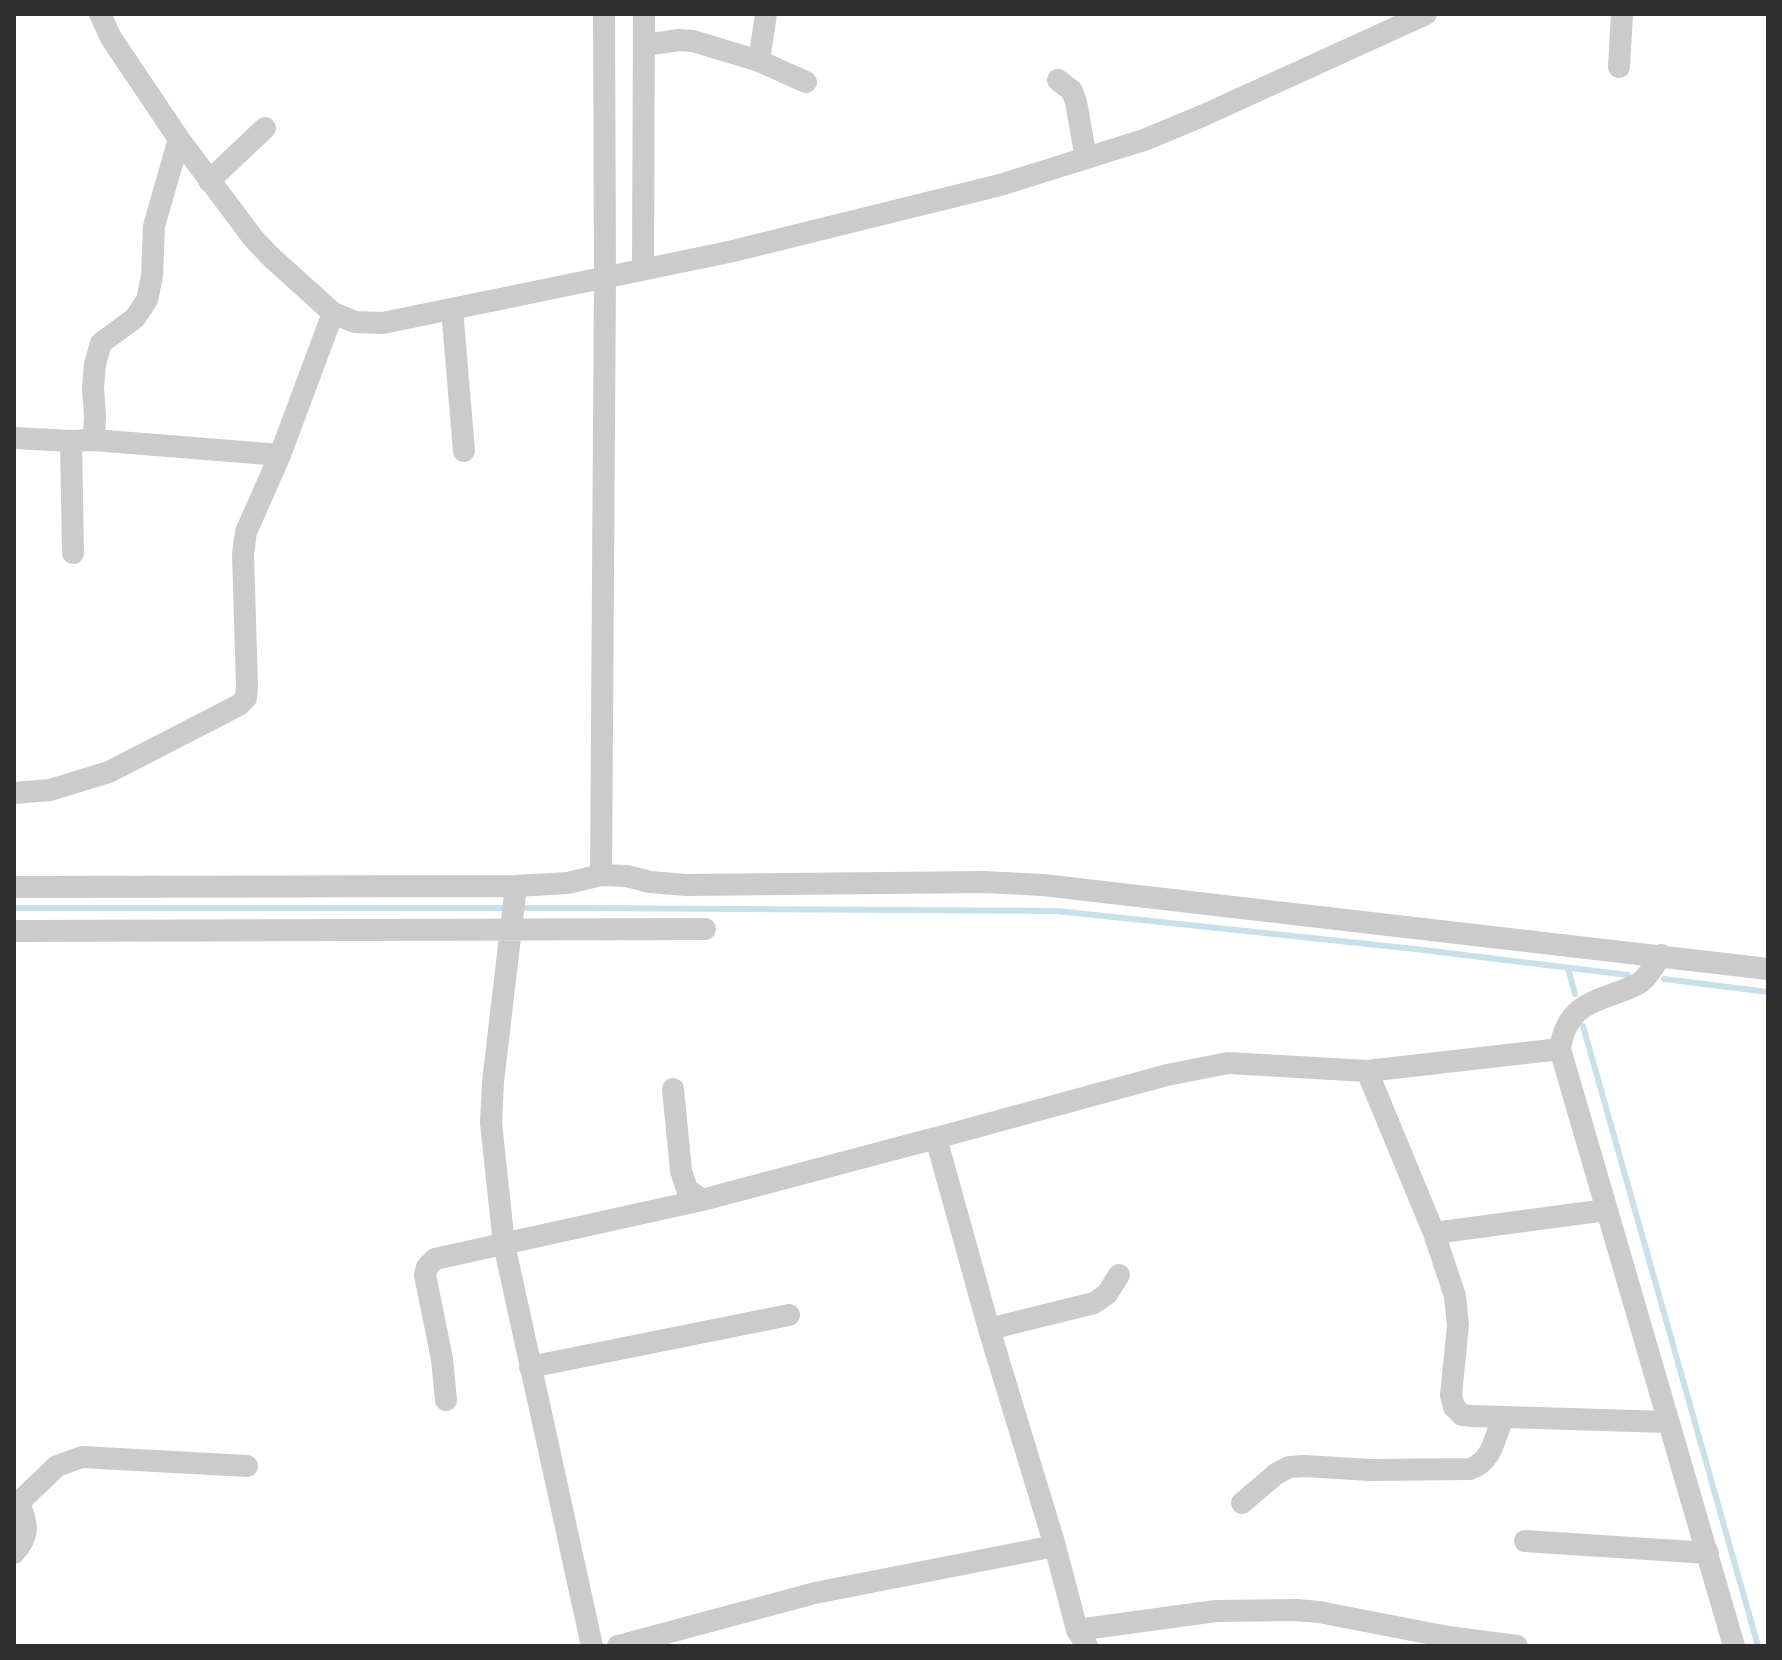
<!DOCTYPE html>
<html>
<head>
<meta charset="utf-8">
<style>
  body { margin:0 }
  #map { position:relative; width:1782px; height:1660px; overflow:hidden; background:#fff; font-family:Helvetica,sans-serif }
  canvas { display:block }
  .frame { position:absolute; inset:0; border:16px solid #2e2e2e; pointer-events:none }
</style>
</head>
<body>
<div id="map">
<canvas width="1782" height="1660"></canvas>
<div class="frame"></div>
</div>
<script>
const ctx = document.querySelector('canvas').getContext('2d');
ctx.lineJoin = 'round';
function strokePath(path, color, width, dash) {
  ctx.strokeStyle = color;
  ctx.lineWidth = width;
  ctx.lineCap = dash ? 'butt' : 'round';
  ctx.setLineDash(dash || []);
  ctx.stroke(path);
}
const stream = new Path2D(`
  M14,908H580L1057,911L1415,949L1628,975
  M1568,968L1575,994
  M1664,979L1768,992
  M1583,1026L1758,1646`);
const minor = new Path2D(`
  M645,45L679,40L693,41L759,61L806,82
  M759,61L766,14
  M1619,67L1622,14
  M1058,80L1072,91L1076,102L1086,158
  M209,181L265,128
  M643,269L644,14
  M452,309L464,451
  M333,313L355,322L383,323L729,252L1000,185L1144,140L1202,116L1426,14
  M14,438L71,441L94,440L280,455L333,313L271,257L253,238L179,139L111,38L100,14
  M94,440L95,416L93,388L95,364L101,343L135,318L147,300L152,276L154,226L179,139
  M71,441L73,553
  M14,793L50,790L109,772L239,705L246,698L247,686L243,554L246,532L280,455
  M601,875L605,277L604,14
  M516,886L493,1082L491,1123L504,1244L592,1646
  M14,887L516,886L568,883L601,875L627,876L650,882L686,885L984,882L1043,885L1768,969
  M14,931L705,929
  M1661,955C1655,964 1650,974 1642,981C1636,986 1627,989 1619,992C1586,1004 1566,1010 1560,1049L1734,1646
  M1367,1071L1434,1233L1455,1296L1458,1325L1451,1395L1454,1407L1462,1415L1472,1416L1667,1422
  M673,1089L681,1171L687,1189L702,1200
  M1434,1233L1606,1210
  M989,1329L1094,1303L1107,1294L1119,1275
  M530,1367L789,1315
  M446,1400L442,1359L425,1275L427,1267L435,1259L702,1200L936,1138
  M1242,1503L1276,1474L1289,1467L1305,1466L1370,1470L1470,1469C1492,1462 1495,1437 1503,1417
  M14,1507L57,1466L82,1457L247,1466
  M1525,1541L1708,1553
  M1055,1546L989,1329L936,1138L1167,1075L1228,1063L1367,1071L1560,1049
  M14,1553C30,1535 28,1525 19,1503
  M1077,1630L1216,1611L1296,1610L1319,1612L1448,1637L1517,1646
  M618,1646L815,1593L1055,1546L1077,1630L1087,1646`);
strokePath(stream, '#c9dfe9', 6);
strokePath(minor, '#cbcbcb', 22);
</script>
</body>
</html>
